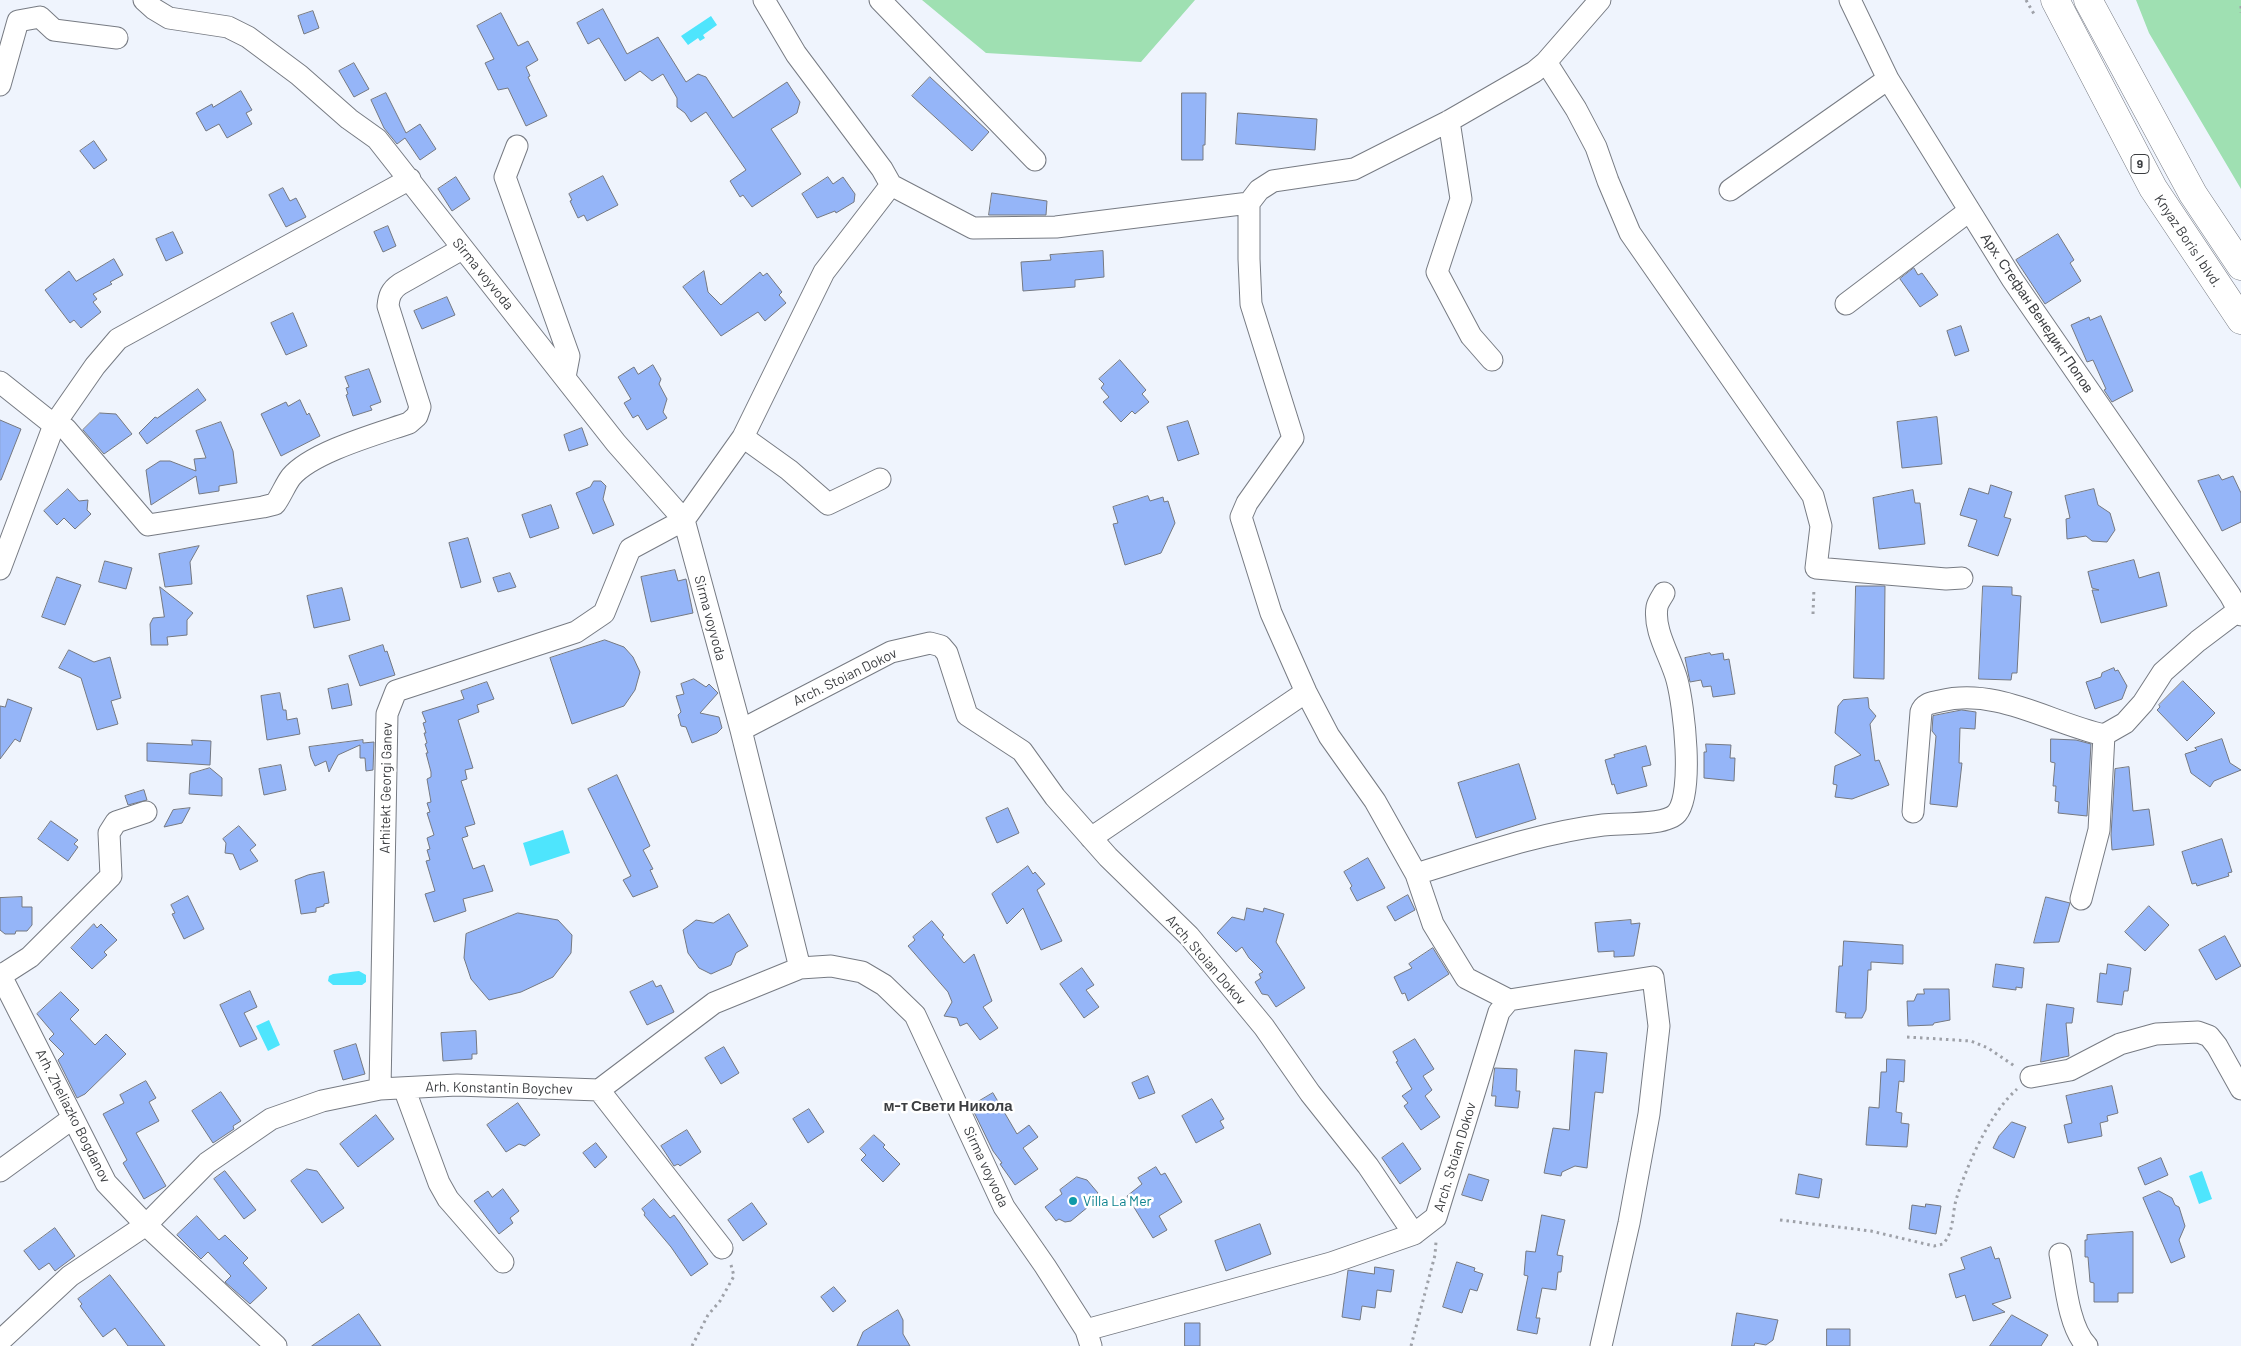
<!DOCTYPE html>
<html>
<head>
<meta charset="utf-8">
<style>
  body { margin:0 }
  canvas { display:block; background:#eff4fd }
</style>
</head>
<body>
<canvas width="2241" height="1346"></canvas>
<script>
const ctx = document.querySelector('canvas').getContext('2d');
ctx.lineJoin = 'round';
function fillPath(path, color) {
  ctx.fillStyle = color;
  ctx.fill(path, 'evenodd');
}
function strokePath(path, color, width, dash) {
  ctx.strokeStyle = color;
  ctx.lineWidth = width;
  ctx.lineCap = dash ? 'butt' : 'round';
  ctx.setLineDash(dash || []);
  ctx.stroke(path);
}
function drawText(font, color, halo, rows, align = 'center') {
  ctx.font = font + ' Barlow,sans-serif';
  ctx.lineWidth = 5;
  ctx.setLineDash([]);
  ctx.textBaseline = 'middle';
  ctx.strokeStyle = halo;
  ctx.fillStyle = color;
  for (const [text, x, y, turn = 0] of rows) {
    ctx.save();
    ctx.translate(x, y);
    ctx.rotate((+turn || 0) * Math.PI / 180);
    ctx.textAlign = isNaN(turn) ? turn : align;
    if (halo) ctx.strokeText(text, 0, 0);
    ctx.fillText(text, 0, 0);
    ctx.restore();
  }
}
const green = new Path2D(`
  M922,0H1195L1141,62L986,53Z
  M2136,0H2241V189L2149,33Z`);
const water = new Path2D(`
  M711,16L717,25L703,35L705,38L700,41L698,38L688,45L681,36Z
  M563,830L570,853L530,866L523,843Z
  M359,971L366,975V982L362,985H333L328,981L329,976L333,974Z
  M269,1020L280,1045L268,1051L256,1026Z
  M2202,1171L2212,1199L2199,1204L2189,1176Z`);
const building = new Path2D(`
  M603,9L627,54L658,37L686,82L698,74L706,77L733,118L787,82L800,102L797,113L771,129L801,174L752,207L743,195L740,197L730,181L746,170L706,112L691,122L685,113L677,107V98L663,74L652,81L640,71L625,81L599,38L588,44L577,23Z
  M313,11L319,28L304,34L298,16Z
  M501,13L518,46L528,41L538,60L526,67L530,76L528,77L547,116L526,126L508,88L498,90L485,63L494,59L477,26Z
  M354,63L369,89L354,97L339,71Z
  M930,77L989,132L972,151L912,96Z
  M241,91L252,110L246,113L252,124L227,138L219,124L206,131L196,113L212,104L213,107Z
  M386,93L406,133L420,124L436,149L420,160L405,138L397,144L384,128L371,100Z
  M1182,93H1206L1205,145H1203V160H1182Z
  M1238,113L1317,119L1315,150L1236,144Z
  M94,141L107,160L94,169L80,151Z
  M603,176L618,205L587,221L584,215L578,218L570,201L572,200L569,194Z
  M456,177L470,199L452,211L438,189Z
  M828,177L833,184L843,177L855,194L854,202L836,213L835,211L817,218L802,194Z
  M283,188L290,201L296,198L306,217L286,227L269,195Z
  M992,193L1047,201L1046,215H989Z
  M388,226L396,246L383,252L374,232Z
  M173,232L183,253L166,261L156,239Z
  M2058,234L2074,260L2070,263L2081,281L2045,304L2016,260Z
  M1103,251L1104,277L1075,280V287L1023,291L1021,262L1051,260L1050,255Z
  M114,259L123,275L110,282L112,284L93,294L97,299L93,302L101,312L81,328L74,320L70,323L45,290L69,271L76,281Z
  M1914,268L1918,275L1922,273L1938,295L1920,307L1900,279Z
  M704,271L708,292L721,305L760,272L763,276L767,273L782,292L779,295L786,303L765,321L758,312L721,336L683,287Z
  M447,297L455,315L422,329L414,311Z
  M293,313L307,346L286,355L271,323Z
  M2101,316L2133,391L2112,402L2104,390L2106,389L2093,360L2087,362L2071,325L2089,317L2090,320Z
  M1961,326L1969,351L1955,356L1947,331Z
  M1120,360L1146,390L1142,394L1149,402L1135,414L1132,411L1121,422L1103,402L1109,397L1101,388L1104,384L1099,379Z
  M653,365L661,379L659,384L667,399L663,412L667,418L647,430L638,415L633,418L624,403L631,399L618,377L634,367L638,374Z
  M369,369L381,402L370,406L372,410L353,416L346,395L348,394L346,388L349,387L345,377Z
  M198,389L206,400L147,444L139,433L155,417L157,418Z
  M300,400L307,415L309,413L320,436L281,456L261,414L286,402L288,406Z
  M100,413L116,414L132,434L104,454L83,430Z
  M1937,417L1942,464L1902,468L1897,422Z
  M0,420L21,429L1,480H0Z
  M1188,421L1199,454L1178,461L1167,427Z
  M221,422L233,451L237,483L219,486V491L199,494L196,476L151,505L146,470L160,461H170L196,471L194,459L206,458L196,431Z
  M582,428L588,445L569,451L564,435Z
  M2219,475L2222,480L2233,476L2241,493V522L2222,531L2198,481Z
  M594,481H601L606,486L603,499L614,525L593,534L576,493L590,487Z
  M1991,485L2012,492L2004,517L2011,519L1998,556L1968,546L1977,520L1960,515L1969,488L1988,494Z
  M68,489L79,501L88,500L87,510L91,514L75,529L64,518L57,525L44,511Z
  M2094,489L2098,505L2110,513L2115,530L2107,542L2092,541L2086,536L2067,539L2066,519L2070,518L2065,496Z
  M1913,490L1915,503H1920L1925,544L1879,549L1873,498Z
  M1148,496L1150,501L1163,497L1164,502L1168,501L1175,523L1161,553L1125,565L1113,524L1118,523L1113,507Z
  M551,505L559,528L530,538L522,515Z
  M468,538L481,582L461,588L449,543Z
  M199,546L190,562L192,584L165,587L159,554Z
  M2134,560L2139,578L2159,572L2167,606L2101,623L2092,590H2099L2092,588L2088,572Z
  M105,561L132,568L126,589L99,582Z
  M675,570L678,581L686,579L693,613L651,622L641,577Z
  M510,573L516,587L498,592L493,578Z
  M57,577L81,585L65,625L42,617Z
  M1856,586H1885L1884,679L1854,678Z
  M1983,586L2012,587V595L2021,596L2017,673H2012L2011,680L1979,679Z
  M160,587L193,613L187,620V635L167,637L168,645H151L150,624L153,618L164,617Z
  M342,588L350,620L314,628L307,596Z
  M605,640L624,647L633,657L640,672L635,690L624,706L572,724L550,658Z
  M383,645L385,652L387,651L395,675L360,686L349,656Z
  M69,650L94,662L110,657L121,698L111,701L118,724L97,730L81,678L59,668Z
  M1710,653L1711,655L1723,653L1724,660L1729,659L1735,694L1713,697L1711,686L1703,687L1701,680L1690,682L1685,658Z
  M2114,668L2115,671L2118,670L2127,686L2122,699L2095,709L2086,682L2101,677L2102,673Z
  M694,679L706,687L709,684L718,693L700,713L719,717L722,728L717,733L692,743L686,727L681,726L678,715L681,712L676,696L684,694L681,684Z
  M2183,681L2215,713L2187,741L2157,710L2160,707L2159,705Z
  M487,682L494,699L477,705L479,712L458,720L473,768L465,770L467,779L461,781L475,824L465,827L468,836L462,838L473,869L484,865L493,891L463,899L466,911L434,922L425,894L435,891L426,861L430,860L427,850L430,849L427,838L434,835L427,813L430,812L427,803L431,802L427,779L431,777V772L426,753H428L425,744L427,743L424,733H426L423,723L426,722L422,712L464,699L461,691Z
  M348,684L352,705L332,709L328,689Z
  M280,693L283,710H286L287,720L297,718L300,734L267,740L261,696Z
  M1868,698L1869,708L1876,716L1870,724L1875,761L1879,760L1889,785L1852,799L1835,797L1837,785L1833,784L1835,766L1861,755L1835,733L1838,706L1843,700Z
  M8,699L32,708L20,742L15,739L0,759V706L5,707Z
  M1962,710L1976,712L1975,729L1960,728L1959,763H1962L1957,807L1930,804L1936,736L1932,731L1933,716Z
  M2051,739L2076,740L2091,744L2087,816L2058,813L2059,802L2055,801L2056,786H2053L2055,763L2051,762Z
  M2222,739L2230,763L2241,770L2214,781L2210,787L2191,773L2185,754L2197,750L2195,748Z
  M192,740L211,741L210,765L147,761V743L192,745Z
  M363,740V743L374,742L373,770L366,771L365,758H360V745L338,755L329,772L326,761L315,766L311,757L309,747Z
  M1706,744L1731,745L1730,758H1735L1734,781L1704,778V752H1706Z
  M1646,746L1651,765L1642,767L1647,786L1617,794L1614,784L1612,785L1605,760L1615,757L1614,755Z
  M1519,764L1536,819L1476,838L1458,783Z
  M281,765L286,790L264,795L259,769Z
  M2129,767L2133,811L2149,809L2154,845L2112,850L2111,835L2115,769Z
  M210,768L222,778V796L189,794L190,774Z
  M617,775L650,846L643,850L653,869L650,870L658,887L633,897L623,880L631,876L588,789Z
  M144,790L147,800L128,805L125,796Z
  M190,808L182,823L164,827L173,810Z
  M1008,808L1019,833L997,843L986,818Z
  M51,821L78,840L74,844L78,847L68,861L38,839Z
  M239,826L256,845L250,850L258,861L240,870L233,854L225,853L226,843L223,839Z
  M2222,839L2232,872L2228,873L2229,876L2197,886L2196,883L2192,884L2182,852Z
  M1368,858L1385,888L1357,901L1350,888L1352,886L1344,872Z
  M1028,866L1033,874L1035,872L1045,884L1037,890L1062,941L1041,950L1023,908L1007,924L992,894Z
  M324,872L329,903L324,904V906L316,908V912L301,914L295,880L308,875Z
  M1408,895L1415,910L1395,921L1387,907Z
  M188,896L204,929L184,939L172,914L175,913L171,905Z
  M22,897V907H32V925L27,931H16L15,934H5L0,930V898Z
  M2046,897L2070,903L2059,942L2034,943Z
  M2149,906L2169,925L2145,951L2125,932Z
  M1247,908L1263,912L1264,908L1284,914L1276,942L1305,988L1276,1007L1268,995L1262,994L1255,982L1261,978L1259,974L1263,972L1249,958L1242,947L1236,952L1217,933L1232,917L1244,920Z
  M518,913L558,920L572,935L571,953L553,977L521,992L489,1000L471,979L464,958L466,934Z
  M729,914L748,946L736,953L731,965L711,974L699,968L688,953L683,930L696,920L713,923Z
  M1631,920V924L1640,923L1634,956L1614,957V951L1598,952L1595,923Z
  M932,921L944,935L942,937L964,963L974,954L992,1001L983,1007L998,1028L980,1040L967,1023L960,1026L957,1018L944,1016L952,1002L948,992L908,946L915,940L913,937Z
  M94,924L97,928L101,924L117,940L104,952L107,955L92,969L71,948Z
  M2225,936L2241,966L2216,980L2199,950Z
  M1844,941L1903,945V964L1871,962V970H1868L1866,1010L1862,1018H1845L1846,1013L1836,1012L1839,966H1842Z
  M1433,948L1449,974L1408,1001L1405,993L1402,994L1394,977L1412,968L1409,964Z
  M1996,964L2024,968L2022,988L2016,987V990L1993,987Z
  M2108,964L2131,968L2128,991H2124L2122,1005L2097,1002L2100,973L2106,974Z
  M1082,968L1094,985L1086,990L1099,1007L1084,1018L1060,984Z
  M653,981L656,987L661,985L674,1012L647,1025L630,992Z
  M1924,989H1949L1950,1020L1934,1023L1933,1025L1908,1026L1907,1001H1914L1917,994H1924Z
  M250,991L257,1007L244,1013L257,1039L240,1047L220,1005Z
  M61,992L79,1010L70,1019L95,1045L106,1034L126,1054L85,1094L77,1098L58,1060L64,1054L49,1039L54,1034L37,1014Z
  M2047,1004L2074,1008L2072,1023H2066L2069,1056L2041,1062Z
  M476,1031L477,1054H472V1059L443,1061L441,1033Z
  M1415,1039L1434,1069L1423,1076L1432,1090L1425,1096L1440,1117L1421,1130L1404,1106L1408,1103L1402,1096L1412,1089L1396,1062L1398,1061L1393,1052Z
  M356,1044L365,1074L343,1080L334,1051Z
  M724,1047L739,1073L721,1084L705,1058Z
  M1575,1050L1607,1053L1603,1093L1595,1092L1587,1168L1575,1166L1562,1172L1561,1176L1544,1173L1553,1128L1569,1130Z
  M1887,1059L1905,1060L1904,1082L1899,1081L1896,1112L1902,1113L1901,1123L1909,1124L1907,1147L1866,1145L1869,1107L1879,1108L1881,1072H1886Z
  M1495,1068L1517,1069L1516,1091H1520L1518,1108L1495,1106L1496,1096H1492Z
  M1148,1076L1155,1093L1139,1099L1132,1083Z
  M146,1081L156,1098L149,1102L159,1121L136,1133L166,1186L144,1199L123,1163L127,1160L103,1114L124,1103L120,1095Z
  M2112,1086L2118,1113L2107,1116L2108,1121L2100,1123L2102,1136L2068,1143L2064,1125L2072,1123L2066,1096Z
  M221,1092L241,1121L233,1126L234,1129L213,1143L192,1111Z
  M993,1093L1017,1134L1029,1125L1038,1137L1023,1148L1038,1169L1015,1185L1000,1164L1002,1163L993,1151L971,1106Z
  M1212,1099L1224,1119L1220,1121L1224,1128L1196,1143L1182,1116Z
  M518,1103L540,1135L525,1146L519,1144L506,1152L487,1125Z
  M809,1109L824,1132L808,1143L793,1119Z
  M376,1115L394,1139L358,1167L340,1144Z
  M2012,1122L2026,1127L2014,1158L1993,1148L1999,1136Z
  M687,1130L701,1152L680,1166L678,1164L674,1166L661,1146Z
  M874,1135L885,1145L883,1147L900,1164L883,1182L861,1160L866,1155L860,1149Z
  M596,1143L607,1157L595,1168L583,1153Z
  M1403,1143L1421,1169L1400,1184L1382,1158Z
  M2161,1158L2168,1175L2145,1185L2138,1168Z
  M1156,1167L1161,1175L1165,1173L1182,1202L1159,1216L1167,1230L1153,1238L1127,1196L1142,1184L1138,1178Z
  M307,1169L317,1171L344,1208L322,1223L291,1181Z
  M225,1171L256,1210L244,1219L214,1179Z
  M1469,1174L1489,1180L1482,1201L1462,1195Z
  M1799,1174L1822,1179L1819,1198L1796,1194Z
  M1077,1177L1087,1180L1098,1193L1091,1199L1094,1202L1071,1221L1065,1222L1059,1219L1056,1221L1045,1207L1062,1194L1060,1190Z
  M503,1189L519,1211L510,1218L513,1223L499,1234L474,1201L488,1191L492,1197Z
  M2159,1191L2172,1198L2175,1205L2179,1207L2185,1226L2179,1240L2185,1257L2171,1263L2143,1198Z
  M654,1199L670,1218L674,1215L680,1223L708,1264L691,1276L671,1247L644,1215L645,1213L642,1209Z
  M752,1203L767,1224L743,1241L728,1220Z
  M1926,1204L1941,1206L1936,1234L1909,1229L1912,1205L1925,1207Z
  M1542,1215L1565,1220L1557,1255L1563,1256L1561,1272H1558L1556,1290L1542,1288L1536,1318H1540L1537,1334L1517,1330L1528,1276L1524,1275L1526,1251L1535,1252Z
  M197,1216L219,1240L225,1235L248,1258L243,1263L267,1288L250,1304L225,1282L231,1276L208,1252L201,1259L177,1235Z
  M1260,1224L1271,1254L1226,1271L1215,1241Z
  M55,1228L75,1256L55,1271L49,1263L39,1270L24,1251Z
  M2133,1232V1293H2118V1302H2094V1283L2090,1282L2088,1257H2085V1240H2087V1235Z
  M1991,1247L1995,1259L1999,1258L2011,1298L1992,1304L2005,1312L1973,1321L1965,1295L1956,1298L1949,1274L1965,1269L1961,1258Z
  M1457,1262L1475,1268L1474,1271L1483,1274L1477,1291L1470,1289L1462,1313L1443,1307Z
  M1375,1267L1394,1270L1391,1292L1377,1290L1375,1308L1362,1306L1360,1320L1342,1317L1348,1270L1374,1274Z
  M110,1275L149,1325L165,1346H128L115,1328L103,1337L80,1306L82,1304L78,1299Z
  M834,1287L846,1301L833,1312L821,1297Z
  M898,1310L903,1320V1334L910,1346H857L863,1332Z
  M1737,1313L1778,1320L1773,1340L1766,1345L1755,1343L1754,1346H1732Z
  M359,1314L381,1346H312Z
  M2012,1315L2048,1335L2041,1346H1990Z
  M1185,1323H1200V1346H1185Z
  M1827,1329H1850V1346H1827Z`);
const path = new Path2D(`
  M2026,0L2034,14
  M2241,6V13
  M1813,614L1814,588
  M1907,1037L1971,1041L1988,1048L2016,1067
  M1780,1220L1871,1231L1934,1246L1943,1244C1954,1232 1952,1215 1956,1200C1967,1165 1989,1114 2017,1089
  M692,1346L708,1315L720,1301L734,1276L731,1265
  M1411,1346L1435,1255L1436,1242`);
const minor = new Path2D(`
  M144,0L154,9L169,18L228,27L248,37L299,75L349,119L377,139L616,443L684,520L741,730L800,968L831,966L862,972L884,985L915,1015L1004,1207L1045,1266L1086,1330L1091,1346
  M764,0L796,54L882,169L891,185L973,228L1056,227L1249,203
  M880,0L1035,160
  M1600,0L1546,62L1534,72L1449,121L1354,169L1273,181L1259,190L1249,203V259L1251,304L1293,438L1247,503L1241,517L1271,613L1306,692L1329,736L1375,801L1416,874C1478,855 1539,833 1603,825C1621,823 1666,826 1677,813C1694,793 1684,706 1677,680C1671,657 1653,631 1657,607C1658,602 1662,597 1664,593
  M1850,0L1888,79L2012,279L2230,595L2241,615
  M1546,62L1576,109L1596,147L1608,181L1630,233L1813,496L1821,526L1816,568L1946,579L1962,578
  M0,85L18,21L40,17L54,30L117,38
  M1449,121L1461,199L1437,272L1471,336L1492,360
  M517,146L505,177L569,356L565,377
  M1730,190L1888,79
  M1846,304L1969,211
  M0,382L54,425L66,429L148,525L263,507L275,504C281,496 285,485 291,477C312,452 377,434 409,423L417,416L420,407L388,306C389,296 391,290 400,284L462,249
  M743,437L789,470L828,504L880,479
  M0,569L54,425L95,366L118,339L410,179
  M741,730L891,652L930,643L941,646L947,653L967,715L1022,751L1055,797L1108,857L1189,936L1264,1027L1310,1093L1368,1166L1414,1234
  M2104,735L2125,723L2143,703L2163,672L2198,641L2239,610
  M1913,812L1921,712C1924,703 1932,703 1940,701C1997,687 2050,723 2104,735L2099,830L2081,899
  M1091,838L1306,692
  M1416,874L1433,924L1466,978L1509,1000
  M0,974L106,1183L146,1225L276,1346
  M2,975L30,957L111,876L109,833L116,822L146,812
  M2031,1077L2070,1070L2120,1044L2156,1034L2198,1032L2209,1036L2217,1046L2241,1089
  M404,1088L439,1183L448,1199L503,1262
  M380,1089L387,714L396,691L576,632L604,613L630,549L684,520L743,437L824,272L891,185
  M599,1090L722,1248
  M0,1171L73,1118
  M2060,1254C2065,1280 2068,1327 2087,1346
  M1086,1330L1331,1263L1414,1234L1436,1217L1499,1012L1509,1000L1653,977L1659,1026L1649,1114L1629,1223L1601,1346
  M0,1341L70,1276L146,1225L207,1163L271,1119L322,1101L380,1089L457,1085L599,1090L714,1003L800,968`);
const highway = new Path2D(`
  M2055,0L2153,188L2241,320
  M2088,0L2193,194L2241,266`);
const markers = [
  [1073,1201,5,"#0f9aa8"]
];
const shields = [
  [2140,164,18]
];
const shieldNames = [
  ["9",2140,164]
];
const streetNames = [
  ["Knyaz Boris I blvd.",2188,241,56],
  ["Sirma voyvoda",483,274,51],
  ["Арх. Стефан Венедикт Попов",2037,313,56],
  ["Sirma voyvoda",710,618,75],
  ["Arch. Stoian Dokov",845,677,-26],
  ["Arhitekt Georgi Ganev",386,788,-89],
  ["Arch, Stoian Dokov",1206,960,49],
  ["Arh. Konstantin Boychev",499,1088,1],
  ["Arh. Zheliazko Bogdanov",73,1116,63],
  ["Arch. Stoian Dokov",1455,1157,-73],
  ["Sirma voyvoda",986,1167,65]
];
const cultureNames = [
  ["Villa La Mer",1083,1201]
];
const neighbourhoodNames = [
  ["м-т Свети Никола",948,1106]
];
fillPath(green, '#9fe0b2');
fillPath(water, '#4ee5fd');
fillPath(building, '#95b5f8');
strokePath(building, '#757981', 1);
strokePath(minor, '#777b83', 23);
strokePath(highway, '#777b83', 29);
strokePath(path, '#9ea1a8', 3, [2.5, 4]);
strokePath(minor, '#fff', 21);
strokePath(highway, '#fff', 28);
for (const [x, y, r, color] of markers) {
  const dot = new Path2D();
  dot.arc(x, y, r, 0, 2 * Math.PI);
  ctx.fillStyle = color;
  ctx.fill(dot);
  strokePath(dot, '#fff', 2);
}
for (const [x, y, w] of shields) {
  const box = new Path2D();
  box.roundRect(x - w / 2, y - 9.5, w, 19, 4);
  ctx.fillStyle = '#fff';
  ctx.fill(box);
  strokePath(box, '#3b3d40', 1);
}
drawText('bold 12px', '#3b3d40', null, shieldNames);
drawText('14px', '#3b3d40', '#fff', streetNames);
drawText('14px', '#0d838f', '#fff', cultureNames, 'left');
drawText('bold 15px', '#3b3d40', '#fff', neighbourhoodNames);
</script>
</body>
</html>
